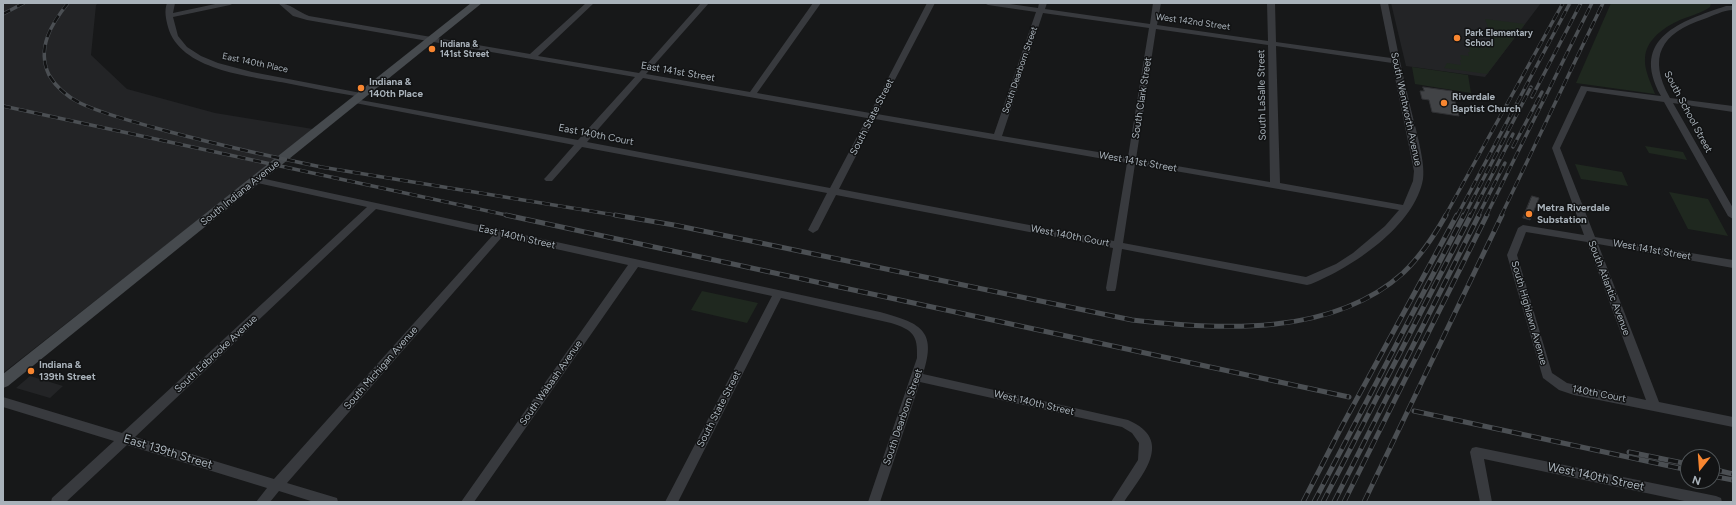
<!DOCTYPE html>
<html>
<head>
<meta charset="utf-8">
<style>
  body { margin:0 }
  #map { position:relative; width:1736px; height:505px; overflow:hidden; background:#171819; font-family:Figtree,sans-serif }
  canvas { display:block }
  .frame { position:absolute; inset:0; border:4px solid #a9b2ba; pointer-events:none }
  .north { position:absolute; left:1680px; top:449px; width:40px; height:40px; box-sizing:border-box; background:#121314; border:1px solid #4e5356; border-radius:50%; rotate:197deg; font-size:11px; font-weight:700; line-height:16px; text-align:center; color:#a9b2ba }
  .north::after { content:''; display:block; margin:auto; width:14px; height:18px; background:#f88630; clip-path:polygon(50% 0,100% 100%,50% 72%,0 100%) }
</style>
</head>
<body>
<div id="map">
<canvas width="1736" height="505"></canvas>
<div class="frame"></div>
<div class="north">N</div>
</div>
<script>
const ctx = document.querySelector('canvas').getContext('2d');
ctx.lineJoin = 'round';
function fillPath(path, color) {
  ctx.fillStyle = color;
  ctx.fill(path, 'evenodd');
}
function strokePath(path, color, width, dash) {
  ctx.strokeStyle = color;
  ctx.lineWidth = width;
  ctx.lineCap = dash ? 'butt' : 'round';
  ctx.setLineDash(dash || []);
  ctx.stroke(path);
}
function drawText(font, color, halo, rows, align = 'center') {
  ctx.font = font + ' Figtree,sans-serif';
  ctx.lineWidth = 3;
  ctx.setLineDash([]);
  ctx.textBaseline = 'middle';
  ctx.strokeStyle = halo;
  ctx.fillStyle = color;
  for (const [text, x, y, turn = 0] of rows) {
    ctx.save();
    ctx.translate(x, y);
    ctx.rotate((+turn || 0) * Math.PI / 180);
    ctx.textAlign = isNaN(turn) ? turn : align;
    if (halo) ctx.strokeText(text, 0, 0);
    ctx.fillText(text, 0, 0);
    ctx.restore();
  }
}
const built = new Path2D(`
  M3,3H99L96,5L91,55L127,89L215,113L319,130L257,174L3,373Z
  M1391,3H1541L1485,77L1406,66Z
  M30,376L63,386L50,398L16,388Z`);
const green = new Path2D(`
  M1611,3H1711L1710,7C1703,12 1696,14 1688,17C1670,23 1646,37 1645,58C1644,70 1651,83 1655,94L1576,83Z
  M1485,19L1525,24L1487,74L1444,68L1447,63L1461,65L1460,60H1462L1460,55L1469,56L1468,52H1470L1468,46L1484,48L1492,38Z
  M1412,67L1468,75L1471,93L1415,84Z
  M1645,146L1683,152L1687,160L1649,153Z
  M1575,164L1622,172L1628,186L1581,179Z
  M1669,192L1708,199L1728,236L1688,229Z
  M702,291L758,303L747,323L691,310Z`);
const building = new Path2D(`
  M1423,87L1452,91L1459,116L1432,112L1429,100L1422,99L1420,91H1424Z
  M1532,196L1539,198L1530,220L1523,218Z`);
const street = new Path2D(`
  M167,3H175L173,13L220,3H234L230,5L173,17L178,36L187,47L201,56L218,63L252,72L361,93L365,95L361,97C336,93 311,88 286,83C248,76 180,70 168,27C166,19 164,11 167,3Z
  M278,3C290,3 298,12 309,16L530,54L586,3H594L538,56L639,73L701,3H709L646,74L750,92L813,3H821L757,93L870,113L927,3H935L877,114L994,134L1036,12L988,5L984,3H1003L1038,8L1039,3H1047L1045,9L1150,24L1153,3H1161L1157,25L1268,41L1267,3H1275L1276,42L1391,58L1380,3H1388C1395,36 1401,69 1409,101C1413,120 1426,161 1423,179C1415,226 1351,268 1311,284L1307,285L1122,249L1116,288L1115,291H1107L1106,288L1113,248L836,195L818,230L813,233L808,230L827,193L582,147L552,181H546L544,179L546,177L574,145L355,103L351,101L355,99L578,140L635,77L307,20L293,16ZM1043,13L1149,28L1128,157L1002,136ZM1156,29L1268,45L1270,182L1136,159ZM1276,46L1392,63L1414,171L1413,181L1403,205L1280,183ZM643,78L867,118L830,188L587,142ZM875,119L1127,163L1114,241L839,189ZM1135,164L1399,210L1385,226L1353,253L1336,264L1306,277L1123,243Z
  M1726,6H1733V10C1723,10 1713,16 1704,19C1661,33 1647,57 1670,98L1733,106V112L1673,103L1733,208V219L1728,216L1664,102L1587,91L1560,148L1595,237L1733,260V268L1598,244L1659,402L1733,417V427L1574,395L1559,390L1543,378L1507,255L1518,228L1523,225L1584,235L1552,148L1581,86L1661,96C1629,38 1681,21 1726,6ZM1526,232L1587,242L1646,400L1567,383L1552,373L1517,255Z
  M256,177L880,312C919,323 938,329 923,374L1128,420C1175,440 1142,475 1124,502H1111L1138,460L1139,443L1132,433L1122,427L920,382L880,502H868L917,358C918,335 913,330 891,323L781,298L678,502H665L772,296L638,267L474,502H461L628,265L502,237L287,483L337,498L338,502H314L279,491L270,502H256L267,488L127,445L66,502H51L52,498L114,441L3,407V397L122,433L367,207L253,182L251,180L253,178ZM376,209L493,235L274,479L135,437Z
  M1476,447L1716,496L1721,498L1722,502H1689L1484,459L1492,502H1480L1470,452L1472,448Z`);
const secondary = new Path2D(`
  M471,3H482L8,386L3,388V374Z`);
const railFar1 = new Path2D(`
  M68,3C52,23 36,48 49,75C56,87 68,97 80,103C103,114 128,120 152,127C209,143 268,156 326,168
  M3,14L24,3
  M1532,97L1581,3
  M3,106L511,216
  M1513,147L1542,92
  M321,167L621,216
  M1445,216L1563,3
  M1457,216L1570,3
  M1464,216L1531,87
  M1471,216L1513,134
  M1478,216L1505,163
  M1486,216L1592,3
  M1501,216L1603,3`);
const rail = new Path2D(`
  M506,215L1349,397
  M615,215L674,225L1132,320C1219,330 1332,337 1403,273C1421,256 1434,236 1446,215
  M1414,411L1688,470
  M1629,452L1688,464
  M1712,469L1733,474
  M1712,476L1733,480
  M1303,502L1342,426L1457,215
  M1314,502L1464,215
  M1323,502L1471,215
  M1334,502L1479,215
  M1344,502L1487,215
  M1364,502L1502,215`);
const markers = [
  [1457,38,4,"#f88630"],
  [432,49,4,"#f88630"],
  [361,88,4,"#f88630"],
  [1444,103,4,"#f88630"],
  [1529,214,4,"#f88630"],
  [31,371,4,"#f88630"]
];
const farStreetnames = [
  ["West 142nd Street",1193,22,8],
  ["East 140th Place",255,63,12],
  ["South Dearborn Street",1020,70,-71]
];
const farPoinames = [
  ["Park Elementary",1465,33],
  ["School",1465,43],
  ["Indiana &",440,44],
  ["141st Street",440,54]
];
const streetNames = [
  ["East 141st Street",678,72,10],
  ["South LaSalle Street",1262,95,-91],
  ["South Clark Street",1142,98,-81],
  ["South Wentworth Avenue",1406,109,78],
  ["South School Street",1688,112,62],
  ["South State Street",872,117,-63],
  ["East 140th Court",596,135,11],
  ["West 141st Street",1138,162,10],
  ["South Indiana Avenue",240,193,-39],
  ["West 140th Court",1070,236,11],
  ["East 140th Street",517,237,13],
  ["West 141st Street",1652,250,10],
  ["South Atlantic Avenue",1609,288,69],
  ["South Highlawn Avenue",1529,313,74],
  ["South Edbrooke Avenue",216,354,-43],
  ["South Michigan Avenue",381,368,-49],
  ["South Wabash Avenue",551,383,-55],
  ["140th Court",1599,394,11],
  ["West 140th Street",1034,403,13],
  ["South State Street",719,409,-63],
  ["South Dearborn Street",903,417,-71]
];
const poiNames = [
  ["Indiana &",369,82],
  ["140th Place",369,94],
  ["Riverdale",1452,97],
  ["Baptist Church",1452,109],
  ["Metra Riverdale",1537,208],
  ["Substation",1537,220],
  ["Indiana &",39,365],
  ["139th Street",39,377]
];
const nearStreetnames = [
  ["East 139th Street",168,452,17],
  ["West 140th Street",1596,477,12]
];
fillPath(built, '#232426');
fillPath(green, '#1f281f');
fillPath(building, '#414346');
strokePath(building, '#313235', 1);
fillPath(street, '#383a3e');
fillPath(secondary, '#464a4e');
strokePath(railFar1, '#4b4f53', 3.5);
strokePath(rail, '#4b4f53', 5);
strokePath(railFar1, '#121314', 2.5, [8]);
strokePath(rail, '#121314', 3.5, [10]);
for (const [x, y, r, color] of markers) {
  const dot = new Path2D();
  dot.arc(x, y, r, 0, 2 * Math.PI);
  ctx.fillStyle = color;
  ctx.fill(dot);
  strokePath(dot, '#121314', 1.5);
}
drawText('9px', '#a9b2ba', '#121314', farStreetnames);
drawText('bold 9px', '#a9b2ba', '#121314', farPoinames, 'left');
drawText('10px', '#a9b2ba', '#121314', streetNames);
drawText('bold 10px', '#a9b2ba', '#121314', poiNames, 'left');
drawText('12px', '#a9b2ba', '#121314', nearStreetnames);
</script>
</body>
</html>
